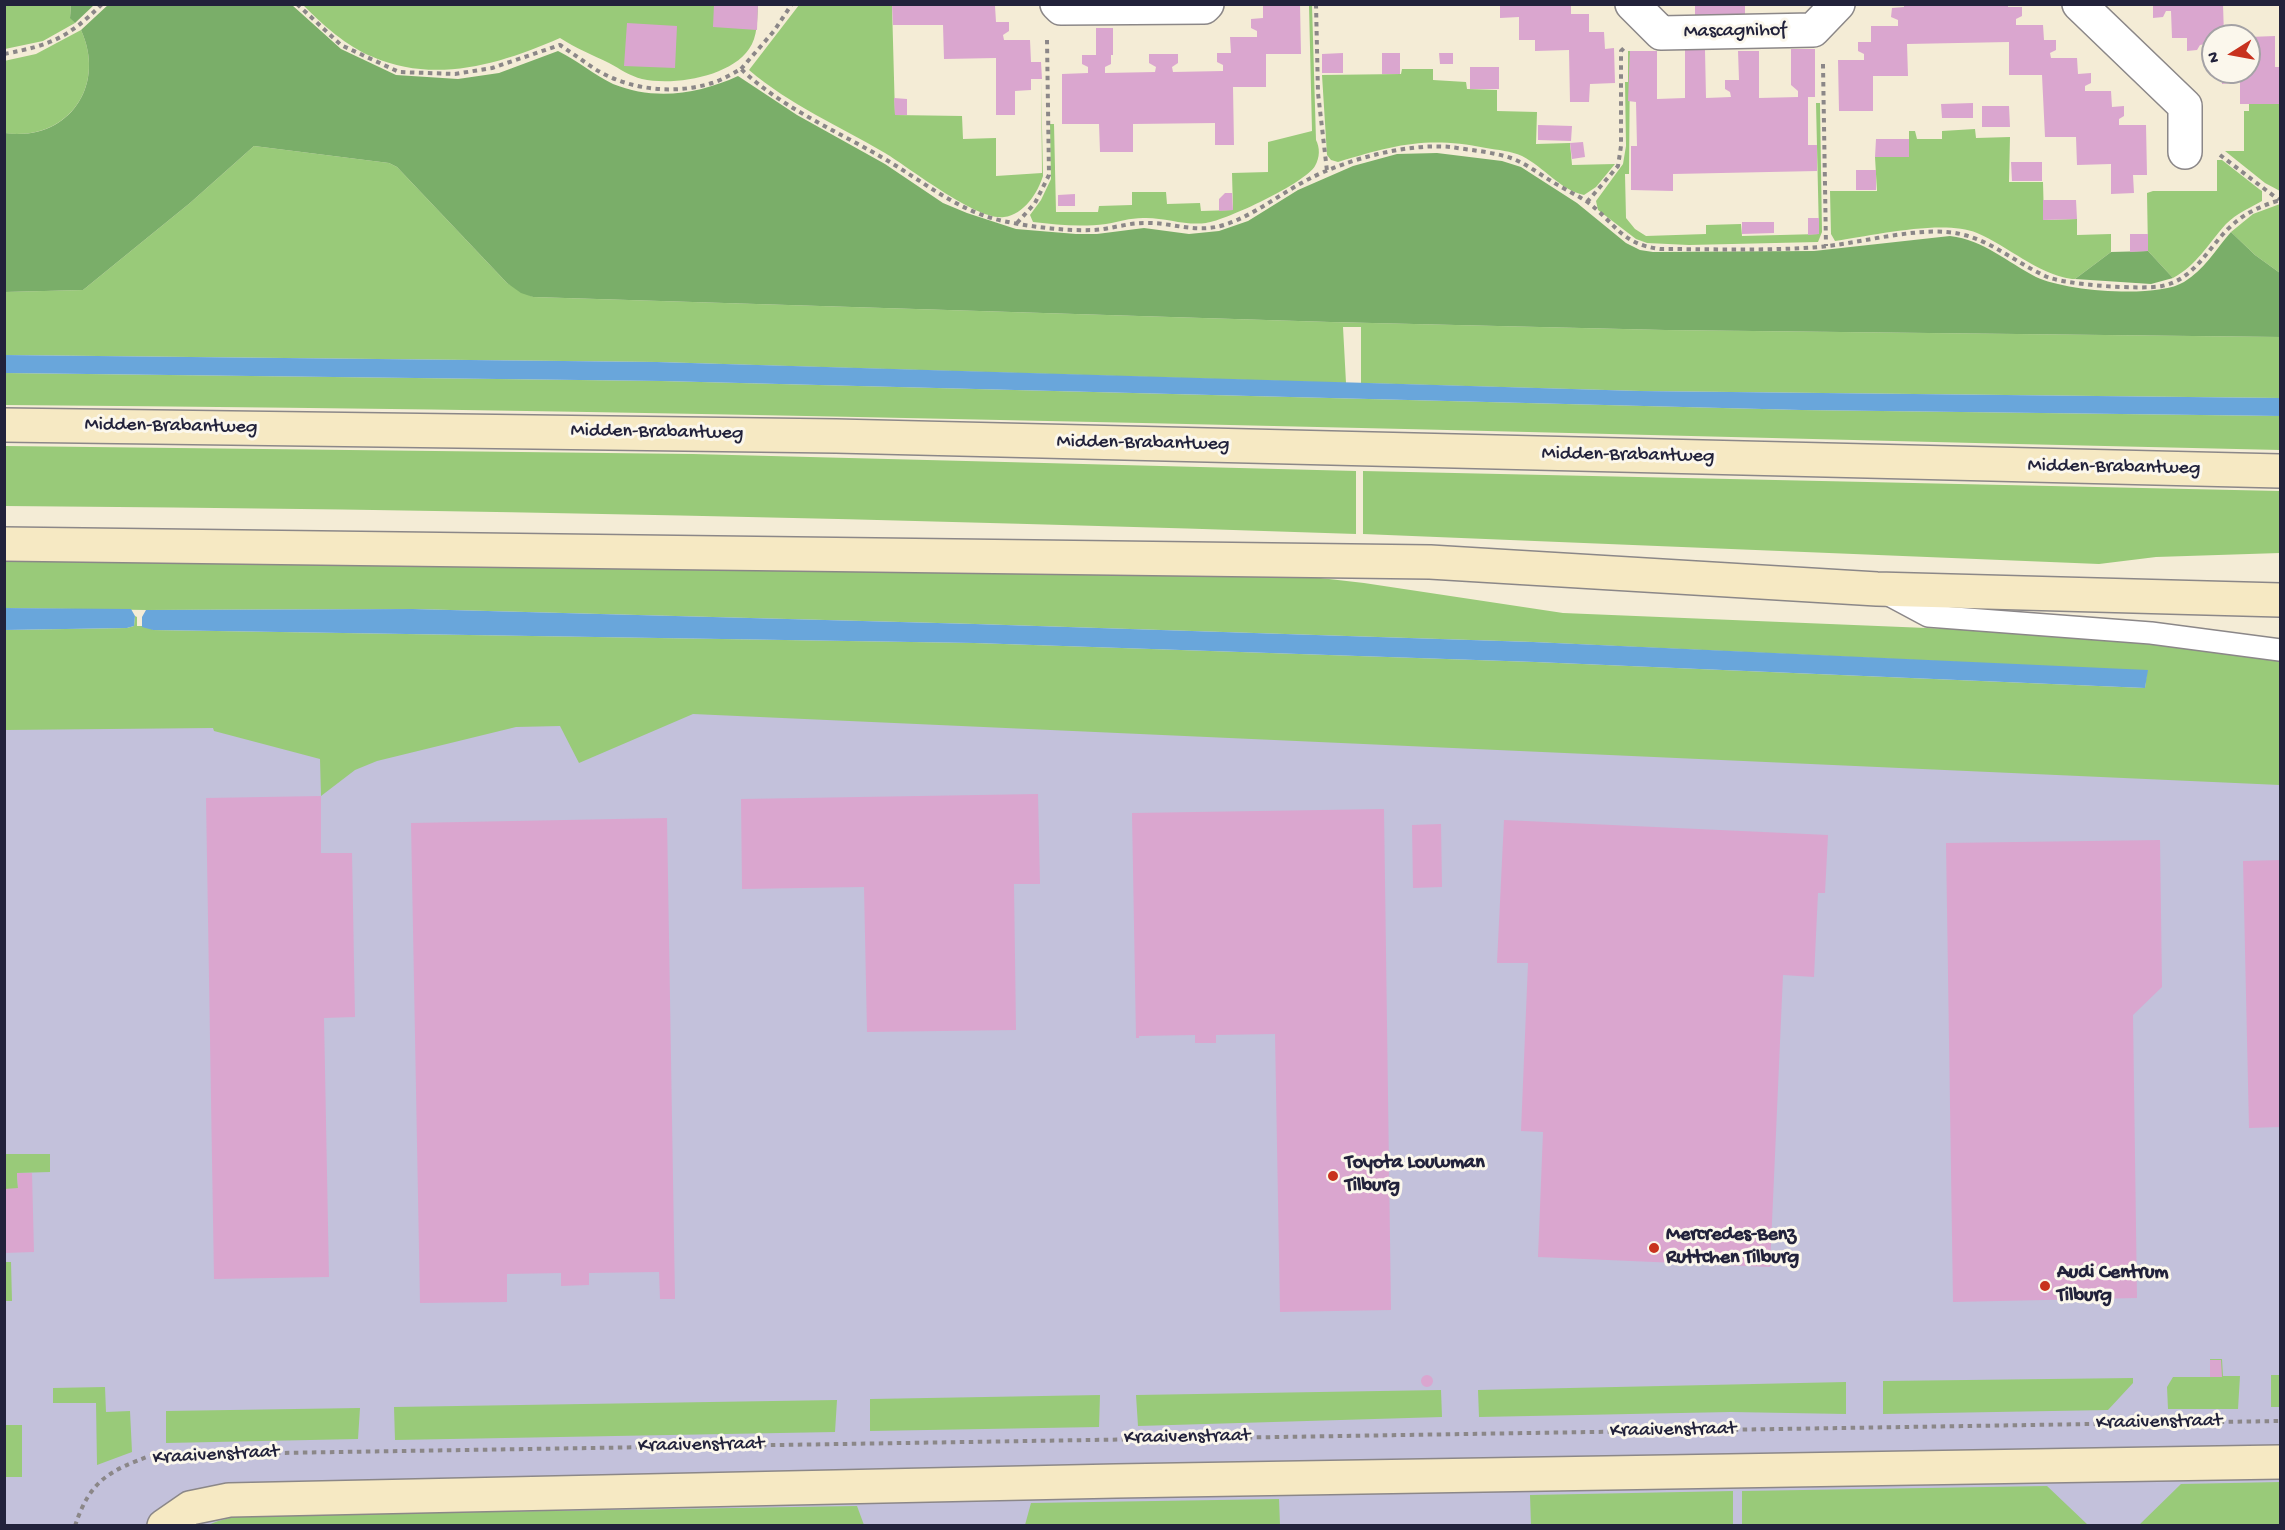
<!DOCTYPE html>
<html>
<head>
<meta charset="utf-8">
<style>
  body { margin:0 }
  #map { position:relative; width:2285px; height:1530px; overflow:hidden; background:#f4ecd6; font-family:"Gochi Hand",sans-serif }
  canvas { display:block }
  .frame { position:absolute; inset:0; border:6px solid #22223b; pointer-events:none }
  .north { position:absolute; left:2201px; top:24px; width:60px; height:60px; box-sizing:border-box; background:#fbf7ec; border:2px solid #a4a2a5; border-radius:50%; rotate:259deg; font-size:16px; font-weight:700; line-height:24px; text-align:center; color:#22223b }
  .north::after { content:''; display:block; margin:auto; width:21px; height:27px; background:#c8321e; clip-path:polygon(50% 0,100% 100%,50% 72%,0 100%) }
</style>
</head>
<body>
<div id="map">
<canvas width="2285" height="1530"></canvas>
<div class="frame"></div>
<div class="north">N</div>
</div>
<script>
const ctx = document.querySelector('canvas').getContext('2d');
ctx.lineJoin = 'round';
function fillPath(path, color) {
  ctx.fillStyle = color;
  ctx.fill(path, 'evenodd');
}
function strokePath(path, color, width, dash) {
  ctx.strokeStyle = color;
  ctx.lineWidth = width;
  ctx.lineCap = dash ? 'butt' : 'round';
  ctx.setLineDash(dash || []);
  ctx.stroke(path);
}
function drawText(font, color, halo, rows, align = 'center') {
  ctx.font = font + ' "Gochi Hand",sans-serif';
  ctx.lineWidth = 6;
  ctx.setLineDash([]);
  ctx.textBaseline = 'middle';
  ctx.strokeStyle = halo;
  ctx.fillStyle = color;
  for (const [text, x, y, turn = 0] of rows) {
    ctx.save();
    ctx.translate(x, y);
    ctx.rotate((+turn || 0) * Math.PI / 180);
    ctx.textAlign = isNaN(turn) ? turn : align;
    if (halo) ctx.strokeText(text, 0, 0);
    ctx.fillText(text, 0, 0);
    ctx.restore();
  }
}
const industrial = new Path2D(`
  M5,652L2280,717V1525L5,1526Z`);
const green = new Path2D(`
  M5,5H71L70,17L75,23L43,41L5,49Z
  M303,5H758C757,19 758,37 749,49C730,77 673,86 642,79C630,76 620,69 609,63C593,55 575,48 560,38C501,64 435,84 373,57C347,47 322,24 303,5Z
  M799,5H892L895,115L962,116L963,139L996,138V176L1042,173L1041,79L1043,176C1038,192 1024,215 1004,217C977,221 910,168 885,153C839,126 790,105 749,70Z
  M1309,5H1312L1316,140C1320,148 1320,157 1315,166C1305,183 1227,220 1206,223C1185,226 1164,217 1143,218C1130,218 1118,222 1106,224C1082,227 1057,225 1033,222L1030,215L1041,200L1051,179L1050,124H1054L1056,212H1098L1099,206L1132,205V192H1166L1167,204L1200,203L1201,211L1233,210L1232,173L1268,172V142L1312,131Z
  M81,30C107,87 67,142 4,133V61L36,54Z
  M1628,51H1630L1629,174H1625L1626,218L1635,229L1646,236L1706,234V225L1741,224L1742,236L1819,234L1816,103H1820L1822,232L1818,242L1689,245L1647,243L1636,239L1598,210L1596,201L1623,164L1626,146L1625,82H1628Z
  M1402,69H1433V80L1466,82L1467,89L1497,90V111L1537,112L1536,144L1570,143L1572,165L1615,164L1596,187L1584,195C1560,190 1544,167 1522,156C1511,151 1498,150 1486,148C1427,136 1394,145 1338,162L1331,160L1327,155L1322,75L1401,74Z
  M2249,104H2280V191L2265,183L2225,151H2244V111H2249Z
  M1975,129L1976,138L2010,137L2009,182H2043L2044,220L2077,219V235L2111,234V252L2075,279H2072C2035,273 2010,247 1977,233C1943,219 1872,236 1835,241L1831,234L1830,191H1877L1875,157H1909V131H1915L1917,139H1942V131Z
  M254,146L389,163L397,167L507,283L533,297L1330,322L1665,330L2280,337V398L1640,391L1361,383V327H1343L1346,383L657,362L5,355L4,292L83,290L190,203Z
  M2217,160H2222L2259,189L2262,191V201C2250,208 2237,213 2226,224C2208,244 2197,265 2173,278L2148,251L2147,193L2153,191H2217Z
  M2280,204V273L2255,255L2231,232L2253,214Z
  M5,373L661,381L1801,410L2280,416V450C1522,433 763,410 5,405Z
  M5,446L693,454L1356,471V534C906,519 455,509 5,506Z
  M1363,471L2280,491V553L2156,557L2099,564L1363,534Z
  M5,551L1294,575L1364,583L1563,613L1999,631L2147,642L2280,659V785L693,714L579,763L560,726L516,727L377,761L355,770L321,796L320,759L214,731L213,728L5,730L4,630L127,628L134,626L135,616L137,617V626H142V617L153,630L974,643L1535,662L2145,688L2147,671L1533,642L975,624L413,609L146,610L4,608Z
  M4,1154H50V1172L17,1173L18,1189H5Z
  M4,1262H11L12,1301H5Z
  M2210,1359H2222L2223,1376H2240L2238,1409H2168L2167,1387L2173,1377H2210Z
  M2271,1375H2280V1407H2271Z
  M2133,1378V1383L2108,1410L1883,1414V1381Z
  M1846,1382V1414L1731,1412L1479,1417L1478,1390Z
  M105,1387L106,1412L130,1411L132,1452L97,1465L96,1403H53V1388Z
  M1441,1390L1442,1417L1138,1426L1136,1395Z
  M1100,1395L1099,1427L870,1431V1399Z
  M837,1400L835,1432L395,1440L394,1407Z
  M360,1408L358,1439L166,1443V1411Z
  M5,1425H22V1477H5Z
  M2280,1482V1524L2139,1525L2181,1484Z
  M2047,1486L2088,1525H1742V1491Z
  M1733,1491V1525H1531L1530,1495Z
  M1279,1499L1280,1525H1025L1031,1503Z
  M857,1506L864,1525H208L218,1521L238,1516Z`);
const forest = new Path2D(`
  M109,4L292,5L341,49L396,75L458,79L499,73L558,51C577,60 594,75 613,84C655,101 699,94 738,76L797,115L885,164L943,203L967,213L1016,229L1076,234H1097L1144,228L1189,234L1219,231L1248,221L1298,190L1353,166L1397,154L1437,153L1502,161L1521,167L1577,203L1626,243L1640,250L1653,252L1814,251L1950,236C1984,240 2007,262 2036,277C2065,291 2156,299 2184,282C2204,270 2216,249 2231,232L2255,255L2280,273V337L1665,330L1330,322L533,297L521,293L507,283L397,167L389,163L254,146L190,203L83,290L5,292V133C67,142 107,87 81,30Z
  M71,5V4L94,5L75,23L70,18Z
  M2148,251L2173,278L2151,284L2075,279L2111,252Z`);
const water = new Path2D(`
  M5,355L657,362L1640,391L2280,398V416L1801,410L661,381L5,373Z
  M4,608L131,609L135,616L134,626L127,628L5,630Z
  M413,609L975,624L1533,642L2148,670L2145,688L1535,662L974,643L153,630L142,627V617L146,610Z`);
const building = new Path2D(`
  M714,4H758L757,30L713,27Z
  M1263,4H1300L1301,54H1266V87H1233L1234,145H1215V123L1133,124V152H1100L1099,124H1062V74L1088,73V67L1082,64V55H1096V28H1113V55H1111V64L1105,67V73L1155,72L1156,67L1149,63V54H1178V63L1172,67L1173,72L1223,71V65L1217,62V53H1231L1230,37H1257V31L1251,28V19L1263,18Z
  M1500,4H1571V14H1589V32H1604L1605,49L1614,48L1615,83L1590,84L1589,102H1570L1569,50L1535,51V40H1519V17L1500,18Z
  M1695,4H1745V15L1695,16Z
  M1904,4H2008V7H2022V16L2016,19V25H2043L2044,40H2056V50L2050,53L2051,58H2077L2078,74L2091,73V83L2085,86V91H2111L2112,107L2124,106V116L2119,119V125H2146L2147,175H2133L2134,193L2111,194V164L2077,165L2076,137H2045L2042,75H2009V42L1907,44L1908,76H1873V111H1839L1838,60H1864V54L1858,51V42H1871V26H1898V20L1891,17L1892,8L1904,7Z
  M2153,4H2223L2224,36H2213V71H2206L2205,44L2200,45L2197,50L2187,51V38H2172L2171,11H2166L2163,17L2153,18Z
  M892,5L995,6L996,22H1009V31L1003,35L1004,40H1030L1031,62H1041L1042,79H1031V90L1015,91V115H996V32V58L944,59L943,25H893Z
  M627,23L677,26L675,68L624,66Z
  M2275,36V67H2280V104H2240V77H2234L2231,83L2222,84V72H2249V37Z
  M1791,49H1815V97H1808V145H1817V171L1673,174V191L1631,190V146H1637L1636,102L1628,101L1630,51H1657V99L1685,98V50H1705L1706,98L1731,97L1730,92L1725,89V80H1739L1738,51H1759V98L1798,97V91L1791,85Z
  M1343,53V73H1322V54Z
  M1382,53H1400V74H1382Z
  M1439,53H1453V64H1440Z
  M1470,67H1499V89H1470Z
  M894,98L907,99V115H895Z
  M1973,103V118H1942L1941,104Z
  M1982,106H2009L2010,127H1982Z
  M1538,125L1572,126L1571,141L1538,140Z
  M1876,139H1909V157H1875Z
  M1583,142L1585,157L1572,159L1570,143Z
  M2011,162H2042V181H2012Z
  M1856,170H1876V190H1856Z
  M1225,193H1232L1233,210L1219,211V199Z
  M1075,194V206H1058V195Z
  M2043,200H2076L2077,219L2043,220Z
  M1808,218H1819V234L1808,235Z
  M1742,222H1774V233L1742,234Z
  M2130,234H2148V251L2130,252Z
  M1038,794L1040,884H1014L1016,1030L867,1032L864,887L742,889L741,799Z
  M321,796V853H352L355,1017L324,1018L329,1277L214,1279L206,798Z
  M1384,809L1391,1310L1280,1312L1275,1034L1216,1035V1043H1195V1035L1139,1036V1038H1136L1132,813Z
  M667,818L675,1299H660L659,1272L589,1273V1285L561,1286V1273L507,1274V1302L420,1303L411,823Z
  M1504,820L1828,835L1825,893H1818L1814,977L1783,975L1770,1267L1538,1257L1543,1132L1521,1131L1528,963H1497Z
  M1441,824L1442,887L1413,888L1412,825Z
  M2160,840L2162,987L2133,1015L2137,1298L1953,1302L1946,843Z
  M2280,860V1127L2249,1128L2243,861Z
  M17,1173H32L34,1252L4,1253V1189L18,1188Z
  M2210,1360H2221L2222,1377H2210Z
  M1421 1381a6 6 0 1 1 12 0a6 6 0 1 1-12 0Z`);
const path = new Path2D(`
  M297,4L341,45L399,72L455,74L492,68L560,45C572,53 583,61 595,69C629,90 674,95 712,83C722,80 732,74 741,69C782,108 835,130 883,158C923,181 957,211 1003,221C1032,227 1064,231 1094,230C1111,229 1127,223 1144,223C1173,222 1194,234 1224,225C1255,215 1281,193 1309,179C1347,159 1408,143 1451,147C1470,150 1493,152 1511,158C1525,163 1538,173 1551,181C1562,188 1575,194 1586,201C1615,222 1620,244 1660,249C1713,249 1767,251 1820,247C1859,243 1909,229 1947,232C1985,235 2011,260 2045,276C2063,285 2142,290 2162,286C2195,279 2207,249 2229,228C2244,213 2261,206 2280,200
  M1316,4L1318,93L1327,171
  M4,54C51,45 68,38 102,4
  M1823,64L1826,246
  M741,69L774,31L792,4
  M2220,155L2279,200
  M1587,202L1618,166L1621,146V51L1624,48
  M1017,223L1035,203L1049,175L1047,40
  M75,1526C90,1480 109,1471 152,1455L2280,1421`);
const lane = new Path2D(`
  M1885,593L1928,616L2151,633L2280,650`);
const street = new Path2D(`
  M1057,4L1061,8L1204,7L1207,4
  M1632,4L1661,33L1813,30L1838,4
  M2079,4L2185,106V152`);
const secondary = new Path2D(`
  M4,425L836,436L2280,471
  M4,544L1430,562L1877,589L2280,600
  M164,1526L190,1508L229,1500L1116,1481L2280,1462`);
const markers = [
  [1333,1176,6,"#c8321e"],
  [1654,1248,6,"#c8321e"],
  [2045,1286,6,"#c8321e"]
];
const streetNames = [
  ["Mascagnihof",1735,32,-1],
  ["Midden-Brabantweg",171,427,1],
  ["Midden-Brabantweg",657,433,1],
  ["Midden-Brabantweg",1143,444,1],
  ["Midden-Brabantweg",1628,456,1],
  ["Midden-Brabantweg",2114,468,1],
  ["Kraaivenstraat",2159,1423,-1],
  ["Kraaivenstraat",1673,1431,-1],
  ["Kraaivenstraat",1187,1438,-1],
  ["Kraaivenstraat",701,1446,-1],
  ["Kraaivenstraat",216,1456,-3]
];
const poiNames = [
  ["Toyota Louwman",1345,1164],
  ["Tilburg",1345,1187],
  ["Mercredes-Benz",1666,1236],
  ["Ruttchen Tilburg",1666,1259],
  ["Audi Centrum",2057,1274],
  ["Tilburg",2057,1297]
];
fillPath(industrial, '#c3c1db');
fillPath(green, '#99ca79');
fillPath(forest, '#7aae69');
fillPath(water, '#69a6db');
fillPath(building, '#daa6cf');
strokePath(lane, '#8b8788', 24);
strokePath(street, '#8b8788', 36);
strokePath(secondary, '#8b8788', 36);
strokePath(path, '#8b8788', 4, [4.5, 4.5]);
strokePath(lane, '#fff', 21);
strokePath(street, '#fff', 33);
strokePath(secondary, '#f6e9c3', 33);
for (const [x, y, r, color] of markers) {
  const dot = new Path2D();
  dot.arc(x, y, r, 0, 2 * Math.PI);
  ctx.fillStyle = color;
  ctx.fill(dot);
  strokePath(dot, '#fbf7ec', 2);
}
drawText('20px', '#22223b', '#fbf7ec', streetNames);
drawText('bold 20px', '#22223b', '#fbf7ec', poiNames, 'left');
</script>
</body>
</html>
